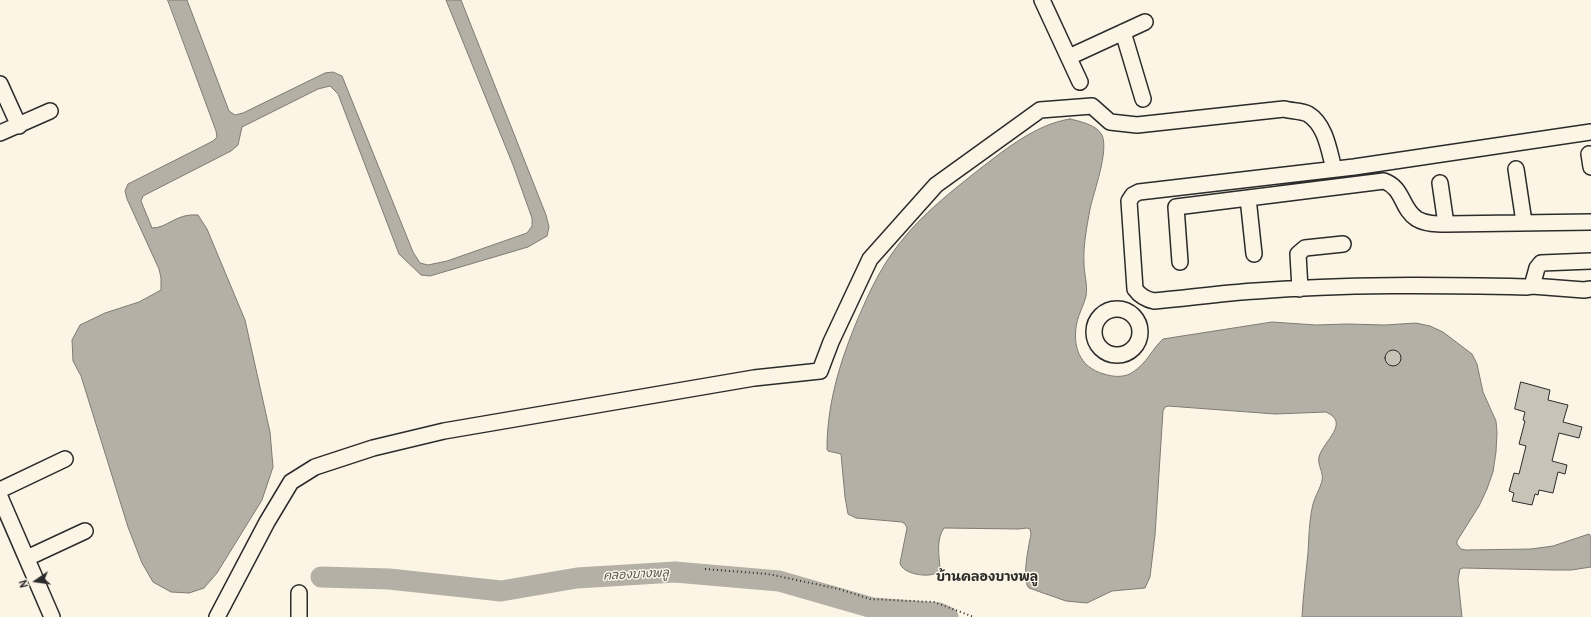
<!DOCTYPE html>
<html>
<head>
<meta charset="utf-8">
<style>
  body { margin:0 }
  #map { position:relative; width:1591px; height:617px; overflow:hidden; background:#fcf5e5; font-family:Pangolin,sans-serif }
  canvas { display:block }
  .north { position:absolute; left:16px; top:561px; width:40px; height:40px; -webkit-text-stroke:3px #fcf5e5; paint-order:stroke; rotate:257deg; font-size:11px; font-weight:700; line-height:16px; text-align:center; color:#2b2b2b }
  .north::after { content:''; display:block; margin:auto; width:14px; height:18px; background:#2b2b2b; clip-path:polygon(50% 0,100% 100%,50% 72%,0 100%) }
</style>
</head>
<body>
<div id="map">
<canvas width="1591" height="617"></canvas>
<div class="north">N</div>
</div>
<script>
const ctx = document.querySelector('canvas').getContext('2d');
ctx.lineJoin = 'round';
function fillPath(path, color) {
  ctx.fillStyle = color;
  ctx.fill(path, 'evenodd');
}
function strokePath(path, color, width, dash) {
  ctx.strokeStyle = color;
  ctx.lineWidth = width;
  ctx.lineCap = dash ? 'butt' : 'round';
  ctx.setLineDash(dash || []);
  ctx.stroke(path);
}
function drawText(font, color, halo, rows, align = 'center') {
  ctx.font = font + ' Pangolin,"Playpen Sans Thai",sans-serif';
  ctx.lineWidth = 3;
  ctx.setLineDash([]);
  ctx.textBaseline = 'middle';
  ctx.strokeStyle = halo;
  ctx.fillStyle = color;
  for (const [text, x, y, turn = 0] of rows) {
    ctx.save();
    ctx.translate(x, y);
    ctx.rotate((+turn || 0) * Math.PI / 180);
    ctx.textAlign = isNaN(turn) ? turn : align;
    if (halo) ctx.strokeText(text, 0, 0);
    ctx.fillText(text, 0, 0);
    ctx.restore();
  }
}
const water = new Path2D(`
  M168,0H187L229,111L235,115L243,113L325,73L333,72L342,76L413,252L420,263L428,265L447,261L527,233L532,226V218L513,165L446,0H461L546,215L549,227L547,236L528,247L430,276L421,275L399,254L338,94L330,86L318,89L242,127L238,145L231,151L143,196L141,201L152,228C168,228 176,213 198,215L207,229L245,320L270,432L273,467L262,500L217,573L204,588L189,593L171,592L153,582L142,563L128,527L81,376L73,361L72,340L80,325L105,313L139,302L161,290V278L159,269L127,199L125,191L128,184L213,141L217,137L216,131Z
  M1070,119C1079,121 1097,125 1102,135C1109,151 1094,191 1090,209C1087,226 1083,246 1084,263C1084,274 1088,285 1086,296C1084,305 1079,313 1077,322C1072,346 1079,367 1104,374C1113,377 1125,378 1133,372C1147,363 1152,349 1163,339L1272,322L1316,325L1347,324L1385,325L1416,323L1430,326L1443,332L1472,354L1477,364L1483,392L1496,421L1497,433L1496,452L1493,472L1487,489L1479,506L1457,541V544L1461,549L1466,550L1531,549L1553,546L1589,534L1591,537V567L1571,570H1553L1463,568L1460,569L1458,579L1462,617H1302C1303,596 1306,574 1308,553C1309,537 1309,520 1313,504C1315,496 1320,489 1322,481C1324,472 1317,465 1319,457C1323,441 1351,423 1326,412L1275,414L1168,406L1165,407L1163,411L1155,535L1150,577L1145,588L1112,591L1087,603L1066,601L1029,588C1021,580 1029,545 1031,534L1030,529L1027,528L1019,529L944,528C936,539 939,555 940,568C939,570 938,572 936,573C928,578 902,574 900,563L907,528L905,524L902,522L856,518L848,514L845,497L841,454L828,451L827,449C827,399 843,352 863,307C873,284 884,263 899,244C922,214 952,191 981,168C1007,148 1037,124 1070,119Z`);
const river = new Path2D(`
  M321,577L389,579L501,591L577,578L675,572L779,581L873,608L939,613L948,617`);
const building = new Path2D(`
  M1385 358a8 8 0 1 1 16 0a8 8 0 1 1-16 0Z
  M1521,382L1550,390L1548,400L1568,405L1563,422L1582,427L1579,438L1559,433L1552,461L1567,465L1565,474L1558,472L1553,493L1539,490L1538,495L1535,494L1532,505L1512,501L1514,493L1509,491L1514,473L1519,474L1526,446L1519,444L1525,421L1523,420L1525,412L1515,409Z`);
const path = new Path2D(`
  M705,569L768,574L839,589L870,599L934,602L974,617`);
const minor = new Path2D(`
  M1042,0L1080,82
  M1123,32L1143,99
  M1069,57L1145,22
  M0,84L19,126
  M1591,132L1354,167L1139,192L1133,195L1129,201L1135,289C1140,296 1145,299 1154,301C1188,298 1222,293 1256,291C1346,284 1436,285 1526,287L1532,286L1537,268L1541,263L1591,261
  M0,133L50,111
  M1589,154L1591,167
  M1516,169L1524,222
  M1440,183L1446,224
  M1248,198L1254,254
  M1180,262L1176,207L1384,181C1404,188 1401,209 1417,219C1426,224 1436,224 1446,224L1591,222
  M1532,286L1584,290L1591,289
  M1300,289L1298,254L1305,248L1343,244
  M1094 332a23 23 0 1 1 46 0a23 23 0 1 1-46 0Z
  M0,490L65,459
  M0,497L52,617
  M27,558L85,531
  M217,617L267,522L291,482L315,467L373,448L444,431L754,378L820,371L831,342L870,259L936,185L1040,110L1092,106L1110,122L1137,125L1284,109C1291,111 1302,111 1308,114C1326,125 1329,151 1334,169
  M299,617V593`);
const waterNames = [
  ["คลองบางพลู",636,575,-3]
];
const quarterNames = [
  ["บ้านคลองบางพลู",987,578]
];
fillPath(water, '#b4b0a5');
strokePath(water, '#7d7b74', 1);
strokePath(river, '#b4b0a5', 21);
fillPath(building, '#c8c3b7');
strokePath(building, '#2b2b2b', 1);
strokePath(minor, '#2b2b2b', 18);
strokePath(path, '#2b2b2b', 2, [1, 3]);
strokePath(minor, '#fcf5e5', 15);
drawText('italic 12px', '#545350', '#fcf5e5', waterNames);
drawText('bold 13px', '#2b2b2b', '#fcf5e5', quarterNames);
</script>
</body>
</html>
